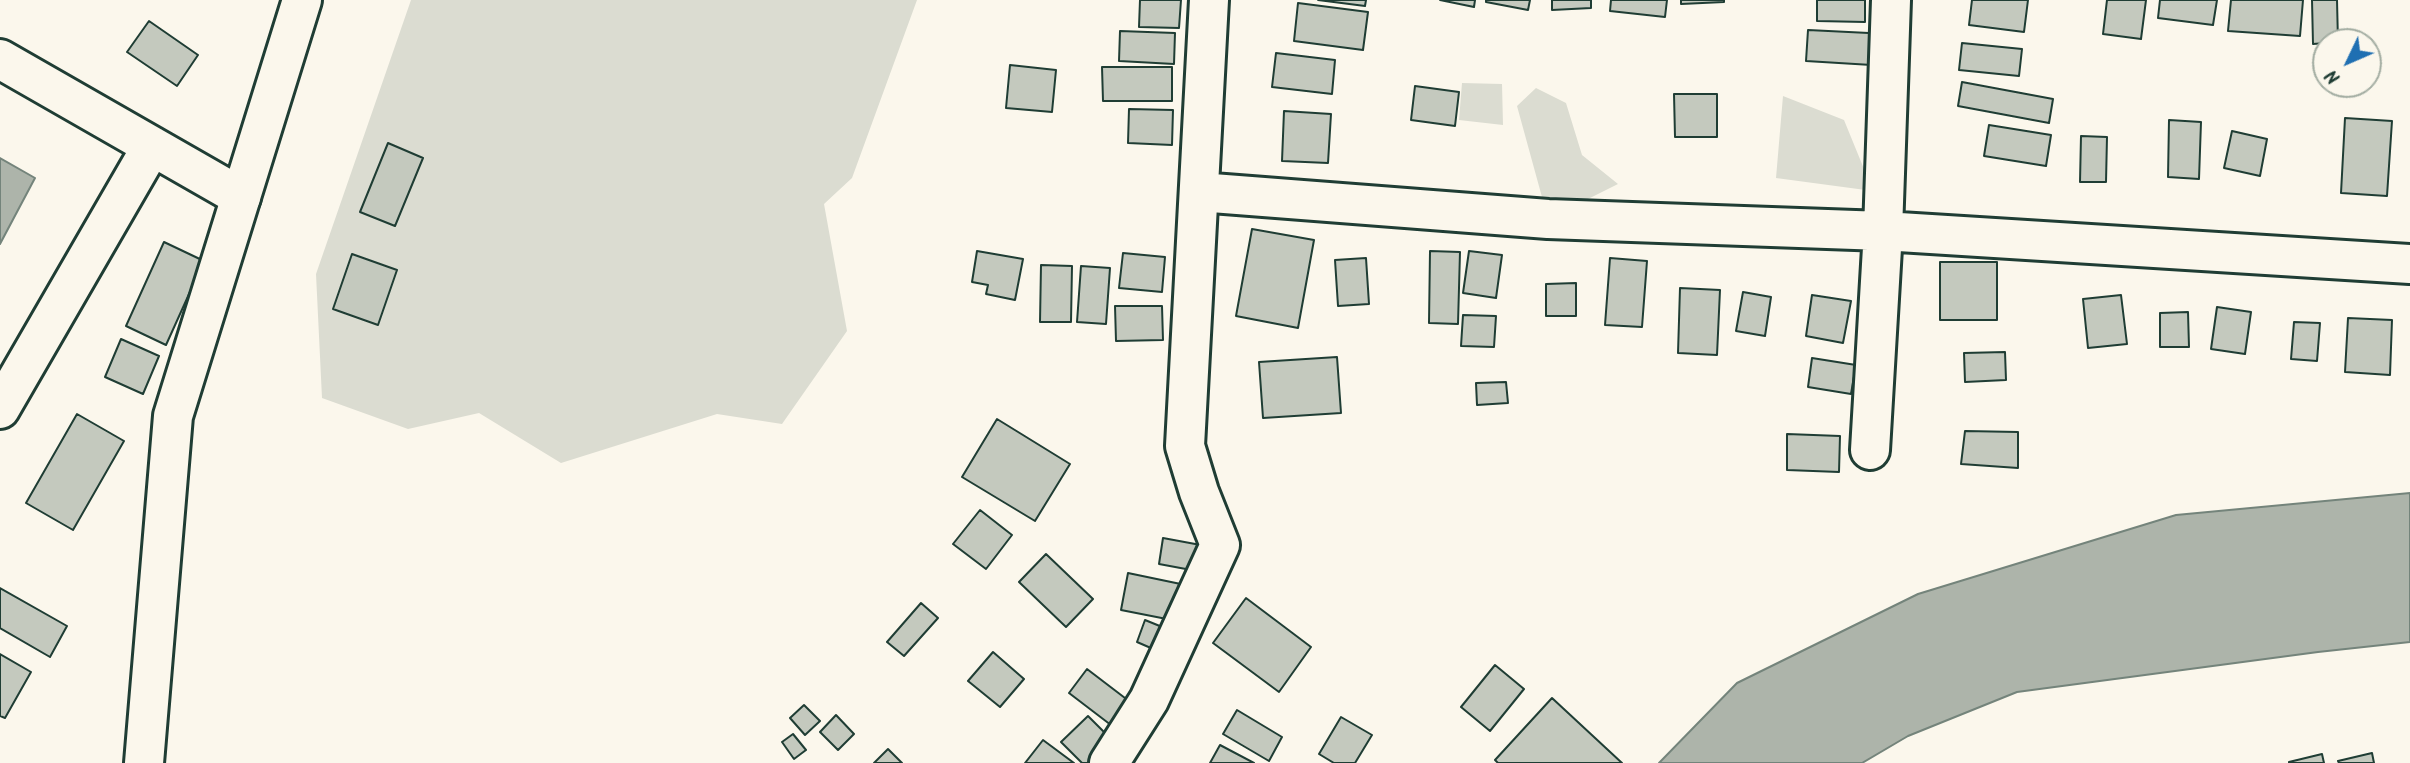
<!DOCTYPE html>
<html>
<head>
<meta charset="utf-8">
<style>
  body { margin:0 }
  #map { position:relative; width:2410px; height:763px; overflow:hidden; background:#fbf7ec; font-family:Kalam,sans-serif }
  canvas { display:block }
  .north { position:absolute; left:2312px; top:28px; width:70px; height:70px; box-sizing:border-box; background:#fbf7ec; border:2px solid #a3ada2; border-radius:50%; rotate:226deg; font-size:19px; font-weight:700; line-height:28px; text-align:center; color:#1f3d34 }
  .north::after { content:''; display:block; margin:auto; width:24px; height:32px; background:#1f6fb2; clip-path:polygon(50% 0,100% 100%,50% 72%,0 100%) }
</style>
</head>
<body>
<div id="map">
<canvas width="2410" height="763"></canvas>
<div class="north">N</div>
</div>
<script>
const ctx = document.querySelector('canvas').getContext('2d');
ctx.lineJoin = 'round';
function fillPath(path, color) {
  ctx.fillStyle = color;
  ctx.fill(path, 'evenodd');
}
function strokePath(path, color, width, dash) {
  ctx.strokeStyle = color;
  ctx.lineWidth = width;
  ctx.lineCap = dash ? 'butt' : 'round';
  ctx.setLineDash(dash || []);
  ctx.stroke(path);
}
const green = new Path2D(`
  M411,0H917L852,178L824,204L847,331L782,424L717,414L561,463L479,413L408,429L322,398L316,274Z
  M1462,83L1502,84L1503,125L1459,120Z
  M1536,88L1566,103L1582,155L1618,184L1548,219L1517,106Z
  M1783,96L1844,120L1873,191L1776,178Z`);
const water = new Path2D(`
  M0,158L35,178L0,244Z
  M2410,493V642L2318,652L2017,692L1908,736L1862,763H1659L1737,683L1918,594L2176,515Z`);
const building = new Path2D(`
  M1140,0H1181L1179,28L1139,27Z
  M1318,0H1366L1365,6Z
  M1440,0H1475L1474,7Z
  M1486,0H1530L1528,10L1486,2Z
  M1552,0H1591V8L1552,10Z
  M1611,0H1667L1665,17L1610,11Z
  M1681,0H1724V2L1681,4Z
  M1817,0H1865V22L1817,21Z
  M1972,0H2028L2024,32L1969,25Z
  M2107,0H2146L2141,39L2103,34Z
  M2160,0H2217L2213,25L2158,18Z
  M2231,0H2303L2300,36L2228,31Z
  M2312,0H2337L2338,42L2313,44Z
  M1298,3L1368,12L1363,50L1294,41Z
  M149,21L198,55L177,86L127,52Z
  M1808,30L1889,34L1888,66L1806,61Z
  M1120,31L1175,33L1174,64L1119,61Z
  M1962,43L2022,49L2019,76L1959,70Z
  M1276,53L1335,60L1332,94L1272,87Z
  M1010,65L1056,70L1052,112L1006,108Z
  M1102,67H1172V101H1103Z
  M1962,82L2053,99L2049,123L1958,106Z
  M1415,86L1459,92L1455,126L1411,120Z
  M1674,94H1717V137H1675Z
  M1129,109L1173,110L1172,145L1128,143Z
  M1284,111L1331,114L1328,163L1282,161Z
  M2345,118L2392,121L2387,196L2341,193Z
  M2169,120L2201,122L2199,179L2168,177Z
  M1989,125L2051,135L2046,166L1984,156Z
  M2232,131L2267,139L2260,176L2224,168Z
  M2081,136L2107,137L2106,182H2080Z
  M388,143L423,158L395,226L360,212Z
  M1252,229L1314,240L1298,328L1236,316Z
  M164,242L204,261L166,345L126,326Z
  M977,251L1023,259L1015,300L986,294L988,285L972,282Z
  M1430,251L1460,252L1458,324L1429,323Z
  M1469,251L1502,255L1496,298L1463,293Z
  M1123,253L1165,257L1162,292L1119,288Z
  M352,254L397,270L378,325L333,309Z
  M1366,258L1369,304L1338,306L1335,260Z
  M1610,258L1647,261L1642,327L1605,325Z
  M1940,262H1997V320H1940Z
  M1041,265L1072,266L1071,322H1040Z
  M1081,266L1110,268L1106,324L1077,322Z
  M1576,283V316H1546V284Z
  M1680,288L1720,290L1717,355L1678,353Z
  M1743,292L1771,297L1765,336L1736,331Z
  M1812,295L1851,301L1843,343L1806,336Z
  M2121,295L2127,344L2088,348L2083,299Z
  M1115,306H1162L1163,340L1116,341Z
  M2217,307L2251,312L2245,354L2211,349Z
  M2188,312L2189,347H2160V313Z
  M1463,315L1496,316L1494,347L1461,346Z
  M2348,318L2392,320L2390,375L2345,372Z
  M2294,322L2320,323L2317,361L2291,359Z
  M121,339L159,356L143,394L105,377Z
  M2005,352L2006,380L1965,382L1964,353Z
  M1337,357L1341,413L1263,418L1259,362Z
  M1812,358L1856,365L1851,394L1808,387Z
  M1506,382L1508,403L1477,405L1476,383Z
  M77,414L124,441L73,530L26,503Z
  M997,419L1070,464L1035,521L962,477Z
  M1965,431L2018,432V468L1961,464Z
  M1787,434L1840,436L1839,472L1787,470Z
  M980,510L1012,535L986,569L953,544Z
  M1163,538L1206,546L1202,572L1159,564Z
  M1046,554L1093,599L1066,627L1019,582Z
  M1128,573L1195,587L1187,623L1121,610Z
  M0,588L67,626L50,657L0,628Z
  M1246,598L1311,647L1279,692L1213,643Z
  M921,603L938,618L904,656L887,642Z
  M1145,620L1177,633L1167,655L1137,642Z
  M993,652L1024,679L1000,707L968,681Z
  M0,654L31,672L5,718L0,716Z
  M1495,665L1524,689L1490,731L1461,707Z
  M1087,669L1142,711L1124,735L1069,693Z
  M1552,698L1622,763H1498L1495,760Z
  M804,705L820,721L805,735L790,718Z
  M1237,710L1282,737L1269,761L1223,734Z
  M836,715L854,734L838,750L820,732Z
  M1088,716L1133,761L1130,763H1082L1061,742Z
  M1341,717L1372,735L1355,763H1334L1319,754Z
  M793,734L806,750L794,759L782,742Z
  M1043,740L1074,763H1025Z
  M1220,745L1254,763H1210Z
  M888,749L902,763H874Z
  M2372,753L2374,763H2339L2338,761Z
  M2322,754L2324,763H2289V762Z`);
const minor = new Path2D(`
  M0,59L241,197
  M1199,192L1548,219L1883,231L2410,264
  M0,409L152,146
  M1870,450L1883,231L1891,0
  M1109,763L1149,700L1220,545L1199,492L1185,446L1209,0`);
const tertiary = new Path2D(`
  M144,763L173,416L302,0`);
fillPath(green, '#dbdcd1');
fillPath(water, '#adb4aa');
strokePath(water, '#74847b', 2);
fillPath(building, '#c4c9be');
strokePath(building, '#1f3d34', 2);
strokePath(minor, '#1f3d34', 44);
strokePath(tertiary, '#1f3d34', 44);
strokePath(minor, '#fbf7ec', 38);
strokePath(tertiary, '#fbf7ec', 38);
</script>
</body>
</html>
